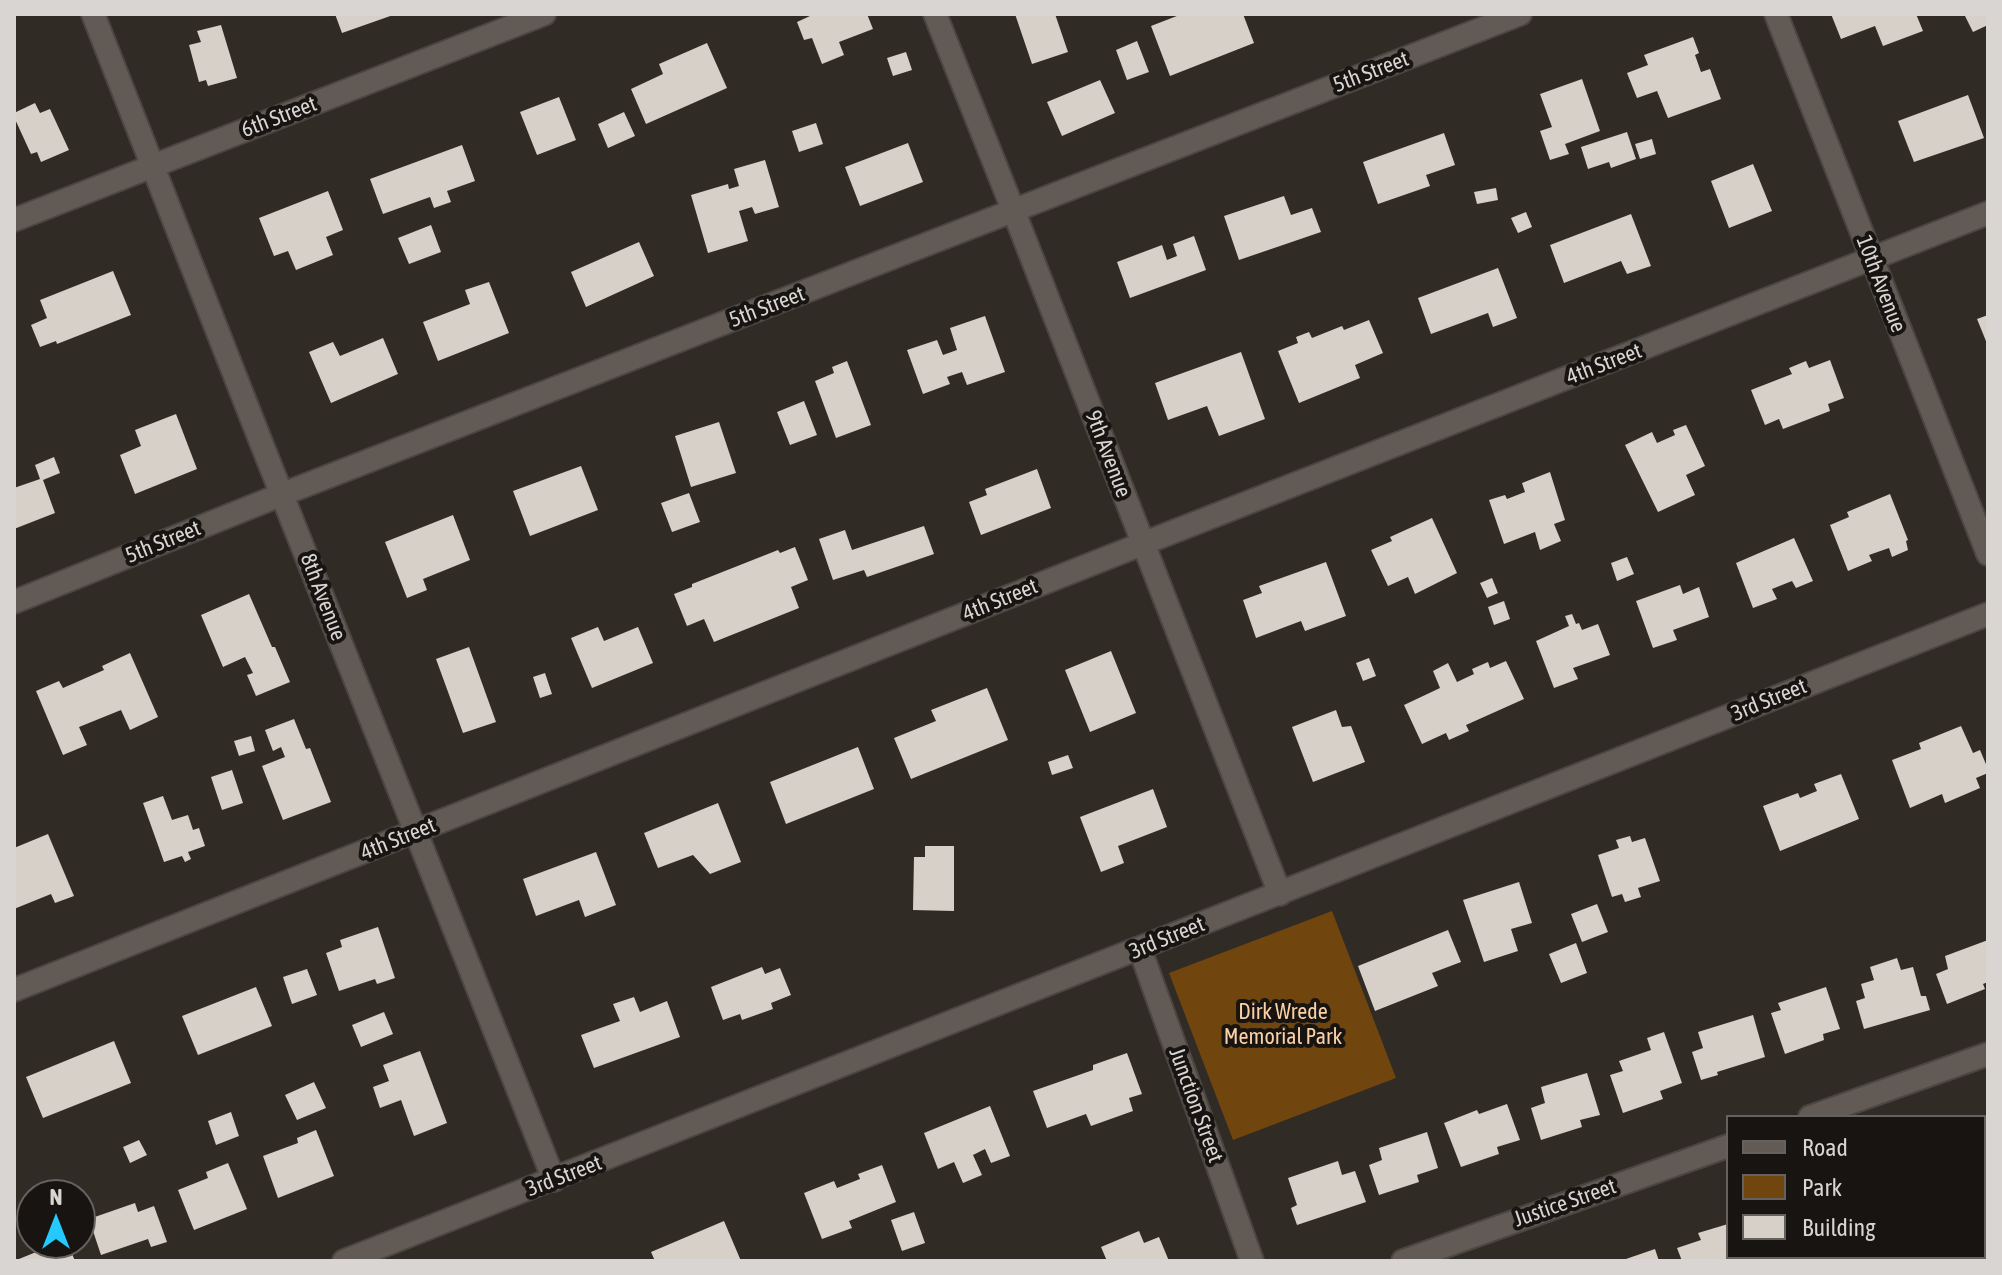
<!DOCTYPE html>
<html>
<head>
<meta charset="utf-8">
<style>
  body { margin:0 }
  #map { position:relative; width:2002px; height:1275px; overflow:hidden; background:#312b26; font-family:"Asap Condensed",sans-serif }
  canvas { display:block }
  .frame { position:absolute; inset:0; border:16px solid #d9d5d2; pointer-events:none }
  .legend { position:absolute; left:1726px; top:1115px; width:260px; height:144px; box-sizing:border-box; background:#171412; border:2px solid #65615f; margin:0; padding:10px 14px; list-style:none; font-size:24px; color:#d9d5d2 }
  .legend li { display:flex; align-items:center; gap:16px; height:40px }
  .legend b { width:40px; border:2px solid #65615f }
  .north { position:absolute; left:16px; top:1179px; width:80px; height:80px; box-sizing:border-box; background:#171412; border:2px solid #65615f; border-radius:50%; rotate:0deg; font-size:22px; font-weight:700; line-height:32px; text-align:center; color:#d9d5d2 }
  .north::after { content:''; display:block; margin:auto; width:28px; height:36px; background:#25c9fe; clip-path:polygon(50% 0,100% 100%,50% 72%,0 100%) }
</style>
</head>
<body>
<div id="map">
<canvas width="2002" height="1275"></canvas>
<div class="frame"></div>
<ul class="legend">
<li><b style="height:10px;background:#625b55"></b>Road</li>
<li><b style="height:22px;background:#70450e"></b>Park</li>
<li><b style="height:22px;background:#d7d0c9"></b>Building</li>
</ul>
<div class="north">N</div>
</div>
<script>
const ctx = document.querySelector('canvas').getContext('2d');
ctx.lineJoin = 'round';
function fillPath(path, color) {
  ctx.fillStyle = color;
  ctx.fill(path, 'evenodd');
}
function strokePath(path, color, width, dash) {
  ctx.strokeStyle = color;
  ctx.lineWidth = width;
  ctx.lineCap = dash ? 'butt' : 'round';
  ctx.setLineDash(dash || []);
  ctx.stroke(path);
}
function drawText(font, color, halo, rows, align = 'center') {
  ctx.font = font + ' "Asap Condensed",sans-serif';
  ctx.lineWidth = 8;
  ctx.setLineDash([]);
  ctx.textBaseline = 'middle';
  ctx.strokeStyle = halo;
  ctx.fillStyle = color;
  for (const [text, x, y, turn = 0] of rows) {
    ctx.save();
    ctx.translate(x, y);
    ctx.rotate((+turn || 0) * Math.PI / 180);
    ctx.textAlign = isNaN(turn) ? turn : align;
    if (halo) ctx.strokeText(text, 0, 0);
    ctx.fillText(text, 0, 0);
    ctx.restore();
  }
}
const green = new Path2D(`
  M1332,911L1396,1078L1233,1140L1169,973Z`);
const building = new Path2D(`
  M335,14H396L342,33Z
  M809,14H867L873,29L839,42L844,55L822,64L812,38L804,40L797,22L810,16Z
  M1015,14H1055L1068,52L1032,64Z
  M1182,14H1243L1254,43L1170,76L1151,26Z
  M1831,14H1916L1923,31L1883,46L1875,26L1841,39Z
  M1964,14H1988V25L1973,32Z
  M221,25L237,78L208,86L206,80L199,82L189,45L201,42L197,31Z
  M1693,37L1699,53L1695,55L1701,72L1710,69L1721,99L1668,118L1657,91L1637,98L1627,73L1648,65L1644,55Z
  M1137,41L1149,72L1127,80L1116,50Z
  M707,43L727,88L646,124L631,89L663,74L659,64Z
  M906,52L912,70L893,76L887,58Z
  M1582,79L1600,131L1565,144L1569,154L1550,160L1540,131L1552,127L1540,94Z
  M1100,80L1115,113L1062,136L1047,102Z
  M1968,95L1984,138L1914,162L1898,121Z
  M559,97L576,140L537,155L520,112Z
  M35,103L40,113L50,109L69,150L41,162L37,152L31,154L14,117V113Z
  M624,112L635,136L608,148L598,124Z
  M816,123L823,144L799,152L792,131Z
  M1627,132L1636,159L1611,168L1609,162L1588,169L1581,147Z
  M1444,133L1455,165L1426,175L1430,186L1378,204L1363,162Z
  M1652,139L1656,154L1640,159L1635,144Z
  M908,143L923,182L860,206L845,167Z
  M462,145L475,181L447,191L451,202L434,208L430,197L383,214L370,179Z
  M765,160L779,207L755,214L752,207L739,211L748,241L708,253L691,195L728,184L729,189L739,186L734,169Z
  M1753,164L1772,211L1729,228L1711,181Z
  M1496,188L1498,200L1477,204L1474,192Z
  M328,191L343,230L326,237L333,255L296,270L288,251L274,256L259,218Z
  M1284,196L1291,215L1312,208L1321,232L1239,260L1224,216Z
  M1526,212L1532,227L1518,233L1511,218Z
  M1631,214L1651,266L1627,274L1621,261L1564,283L1550,245Z
  M431,225L441,252L409,264L398,238Z
  M1194,236L1206,270L1130,298L1117,262L1162,245L1167,260L1177,256L1173,244Z
  M639,242L654,276L586,307L571,272Z
  M1498,268L1517,318L1493,327L1488,313L1431,334L1418,298Z
  M113,271L131,315L57,344L56,341L40,347L31,325L47,318L40,300Z
  M489,282L509,333L438,361L423,322L470,304L465,290Z
  M1988,315V346L1977,319Z
  M985,316L1005,372L967,385L962,372L947,377L950,384L923,394L907,350L937,340L943,355L957,350L950,328Z
  M1369,320L1383,353L1355,365L1360,378L1299,403L1278,351L1298,343L1296,337L1309,332L1312,338L1342,326L1344,330Z
  M383,338L398,374L331,403L309,352L333,342L340,356Z
  M1241,352L1265,419L1219,436L1207,406L1168,420L1155,383Z
  M1830,360L1844,398L1828,404L1830,411L1783,429L1779,419L1765,425L1751,390L1792,374L1789,368L1806,361L1809,368Z
  M847,361L871,425L836,438L815,381L834,373L832,367Z
  M804,401L817,435L790,445L777,412Z
  M176,414L197,469L135,494L120,455L141,446L135,430Z
  M719,422L736,473L691,487L675,436Z
  M1686,425L1705,466L1686,475L1695,495L1658,512L1625,445L1652,432L1657,443L1675,435L1673,430Z
  M54,457L60,473L43,480L55,513L14,529V488L40,479L35,465Z
  M581,466L598,510L530,536L513,491Z
  M1037,469L1051,508L981,535L969,502L987,495L985,489Z
  M1550,472L1565,520L1554,524L1561,541L1540,550L1535,532L1504,544L1489,500L1505,495L1507,499L1525,492L1522,483Z
  M689,493L700,522L672,532L661,503Z
  M1890,494L1908,540L1906,541L1908,550L1892,557L1889,548L1869,555L1872,561L1848,571L1830,525L1849,517L1847,512Z
  M453,515L470,560L423,579L427,590L407,598L385,542Z
  M1432,518L1457,573L1415,594L1408,577L1388,586L1371,550L1392,541L1390,537Z
  M924,526L934,554L867,577L864,570L833,580L819,539L845,530L852,550Z
  M1794,538L1813,581L1796,588L1792,581L1772,589L1777,599L1753,608L1736,563Z
  M795,547L808,580L791,587L799,608L714,642L704,619L687,626L674,594L692,587V584L778,550L780,553Z
  M1627,557L1634,574L1617,581L1611,563Z
  M1326,562L1346,616L1305,631L1301,621L1256,638L1243,600L1262,593L1259,586Z
  M1492,578L1498,593L1487,598L1480,583Z
  M1680,585L1683,594L1699,587L1709,617L1673,630L1677,640L1653,648L1636,601Z
  M249,594L272,647H275L290,682L256,696L247,675L253,673L245,657L223,667L201,615Z
  M1504,601L1510,619L1494,625L1488,607Z
  M1572,614L1576,624L1579,623L1582,630L1598,624L1610,655L1573,668L1578,679L1554,688L1536,641L1569,626L1565,616Z
  M598,627L604,641L638,627L653,663L592,688L571,638Z
  M469,647L496,722L463,733L436,659Z
  M1111,651L1136,713L1090,732L1065,670Z
  M130,653L158,717L130,730L121,710L79,727L87,745L63,755L36,691L59,681L63,688L104,670L102,666Z
  M1369,658L1376,676L1363,681L1356,663Z
  M1506,661L1524,699L1466,725L1469,731L1449,740L1446,733L1422,744L1404,705L1440,688L1433,671L1448,663L1457,682L1474,674L1472,669L1488,662L1490,668Z
  M545,673L552,694L540,698L533,677Z
  M987,688L1008,740L911,779L894,738L936,721L931,710Z
  M1336,710L1342,727L1351,726L1365,762L1313,782L1292,727Z
  M294,719L306,749L310,748L331,802L283,820L262,766L285,757L281,747L273,751L265,730Z
  M1961,726L1973,753L1980,750L1988,769V773L1976,778L1980,788L1945,803L1942,794L1910,808L1892,760L1921,749L1919,743Z
  M251,736L255,751L239,756L234,741Z
  M858,747L874,789L786,824L770,782Z
  M1068,755L1073,768L1052,775L1048,762Z
  M232,770L243,803L222,810L211,777Z
  M1841,774L1859,819L1780,851L1763,806L1798,793L1800,798L1817,791L1814,784Z
  M1153,789L1167,827L1118,846L1124,863L1101,872L1080,817Z
  M163,796L172,820L188,815L193,830L199,828L205,846L188,852L191,859L185,862L182,856L164,862L143,803Z
  M718,803L741,862L710,874L693,855L658,868L644,833Z
  M48,834L74,896L55,903L51,894L14,909V848Z
  M1630,836L1632,842L1645,838L1660,881L1638,888L1641,897L1625,902L1622,894L1612,897L1598,855L1619,848L1616,840Z
  M925,846H954V911L913,910L914,857H925Z
  M596,852L616,905L585,917L579,900L536,916L523,879Z
  M1519,882L1532,923L1511,929L1518,951L1484,962L1463,900Z
  M1597,904L1608,932L1582,942L1571,914Z
  M378,927L395,978L377,984L375,979L339,991L326,953L342,947L340,940Z
  M1448,930L1461,962L1432,973L1438,986L1375,1011L1358,966Z
  M1988,940V982L1983,984L1985,989L1947,1004L1936,974L1948,969L1945,956Z
  M1576,943L1587,973L1561,983L1549,954Z
  M1897,958L1901,970L1913,967L1921,996H1926L1930,1010L1864,1029L1856,1001L1865,998L1861,984L1874,980L1870,967Z
  M762,967L765,974L780,968L791,995L771,1003L773,1009L742,1020L740,1014L723,1020L711,987Z
  M307,969L317,995L292,1004L283,977Z
  M256,987L272,1026L198,1055L182,1016Z
  M1826,987L1840,1029L1823,1034L1824,1040L1785,1054L1771,1013L1781,1010L1778,1003Z
  M634,997L640,1012L667,1001L680,1037L594,1068L581,1035L620,1021L613,1004Z
  M384,1012L393,1034L361,1047L352,1025Z
  M1753,1015L1765,1057L1717,1072L1718,1075L1701,1080L1692,1052L1703,1048L1698,1032Z
  M1664,1032L1682,1083L1660,1091L1663,1099L1623,1113L1610,1075L1623,1071L1619,1061L1651,1050L1647,1038Z
  M114,1041L131,1083L43,1118L26,1077Z
  M420,1051L447,1123L414,1136L401,1100L380,1108L373,1087L389,1081L383,1065Z
  M1127,1053L1142,1094L1129,1098L1133,1111L1091,1126L1086,1114L1047,1128L1033,1091L1093,1070V1065Z
  M1587,1073L1600,1115L1580,1120L1582,1127L1541,1140L1531,1108L1545,1103L1541,1087Z
  M314,1082L326,1108L297,1120L285,1095Z
  M1507,1104L1520,1140L1497,1147L1499,1154L1461,1167L1444,1123L1477,1110L1479,1114Z
  M990,1106L1010,1156L991,1163L985,1149L973,1155L982,1175L963,1183L954,1162L938,1169L924,1133Z
  M231,1112L239,1136L216,1145L208,1121Z
  M316,1130L334,1176L278,1198L263,1156L298,1143L297,1138Z
  M1427,1132L1438,1168L1417,1175L1419,1182L1379,1195L1369,1165L1382,1160L1379,1148Z
  M139,1140L147,1155L130,1163L123,1147Z
  M1338,1161L1342,1175L1355,1171L1366,1202L1297,1225L1291,1208L1297,1205L1288,1178Z
  M228,1163L247,1209L194,1230L178,1190L208,1178L206,1172Z
  M882,1165L896,1202L849,1221L852,1228L822,1239L804,1193L834,1181L837,1188L860,1179L858,1174Z
  M135,1203L138,1212L154,1206L167,1242L151,1247L148,1239L101,1255L89,1219Z
  M914,1212L925,1243L902,1251L891,1220Z
  M724,1221L741,1261H655L651,1252Z
  M1728,1224V1257L1752,1258L1742,1261H1682L1677,1248L1701,1240L1698,1233Z
  M1139,1231L1144,1243L1159,1237L1169,1261H1107L1101,1247Z
  M68,1244L75,1261H14L51,1246L54,1250Z
  M1655,1249L1659,1261H1623V1260Z`);
const minor = new Path2D(`
  M93,14C246,403 397,792 554,1180
  M935,14L1014,212L1280,894
  M1776,14L1988,554
  M14,220L544,14
  M14,602L283,494L1520,14
  M1140,949L1252,1261
  M14,990L1142,544L1988,213
  M1810,1117L1988,1054
  M344,1261L1988,614
  M1403,1261L1728,1146`);
const streetNames = [
  ["5th Street",1371,72,-21],
  ["6th Street",279,117,-21],
  ["10th Avenue",1881,284,69],
  ["5th Street",767,307,-21],
  ["4th Street",1604,364,-21],
  ["9th Avenue",1108,454,69],
  ["5th Street",163,542,-22],
  ["8th Avenue",323,597,69],
  ["4th Street",1000,600,-22],
  ["3rd Street",1769,700,-22],
  ["4th Street",398,839,-22],
  ["3rd Street",1167,938,-22],
  ["Junction Street",1196,1105,70],
  ["3rd Street",564,1176,-21],
  ["Justice Street",1565,1203,-19]
];
const parkNames = [
  ["Dirk Wrede",1283,1012],
  ["Memorial Park",1283,1037]
];
fillPath(green, '#70450e');
fillPath(building, '#d7d0c9');
strokePath(minor, '#4b4642', 26);
strokePath(minor, '#625b55', 22);
drawText('22px', '#d9d5d2', '#171412', streetNames);
drawText('22px', '#fbd0a5', '#171412', parkNames);
</script>
</body>
</html>
